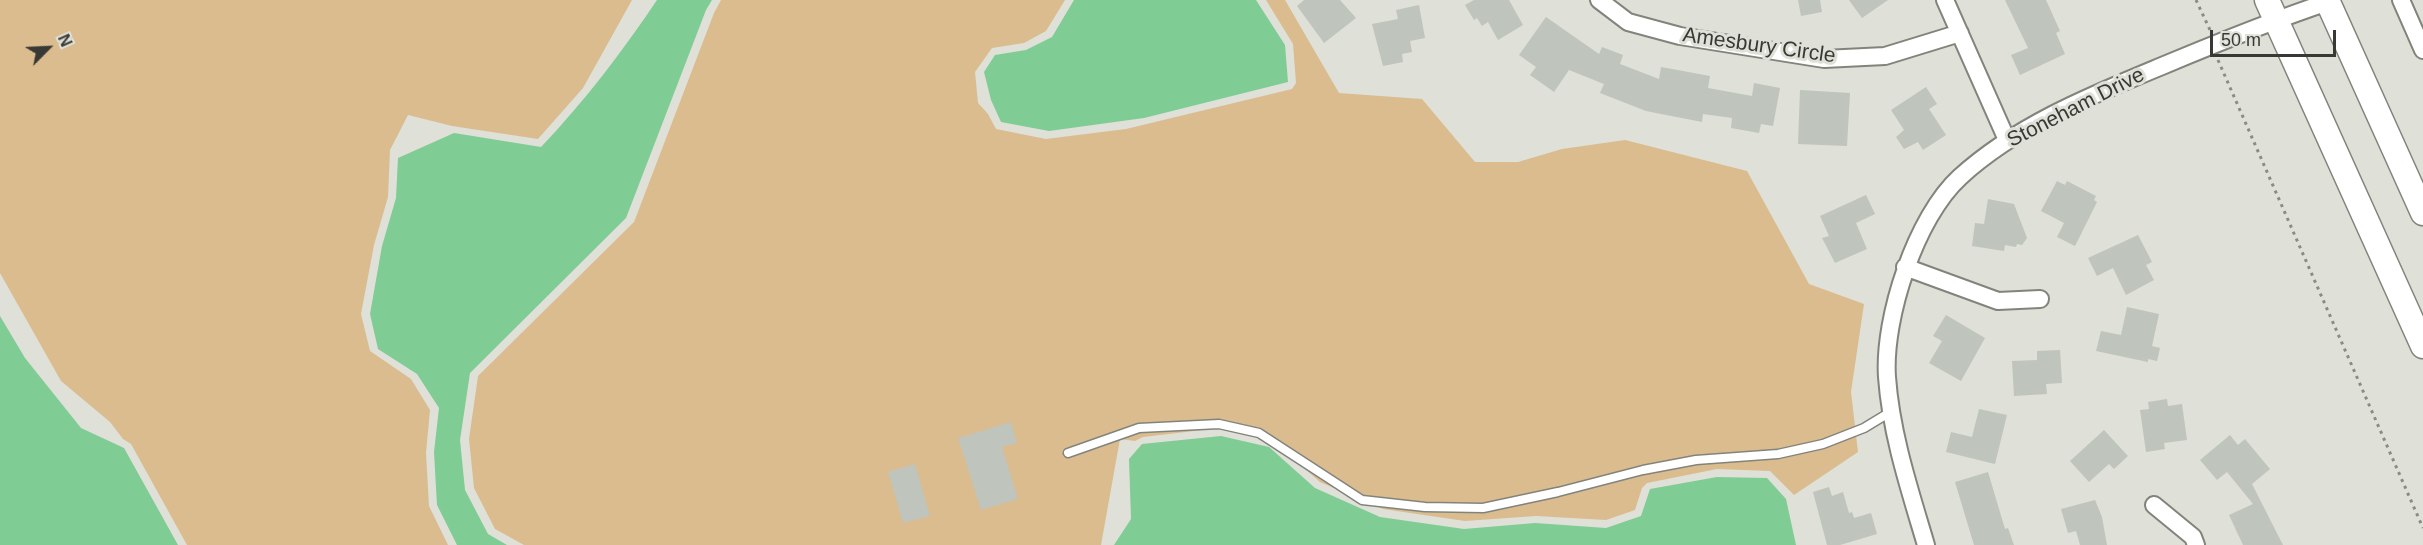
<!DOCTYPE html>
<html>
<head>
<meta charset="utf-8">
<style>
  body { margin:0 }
  #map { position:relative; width:2423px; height:545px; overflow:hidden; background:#dfe0d7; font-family:Helvetica,sans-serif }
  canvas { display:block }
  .north { position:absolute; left:18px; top:18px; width:60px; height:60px; -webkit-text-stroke:4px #dfe0d7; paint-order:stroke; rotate:66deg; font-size:16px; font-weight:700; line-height:24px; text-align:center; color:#383835 }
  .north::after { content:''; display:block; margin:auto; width:21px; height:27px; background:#383835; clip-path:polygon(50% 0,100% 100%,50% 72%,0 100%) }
  .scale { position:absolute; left:2210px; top:30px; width:126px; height:27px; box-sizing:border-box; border:3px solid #383835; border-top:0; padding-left:8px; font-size:18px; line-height:21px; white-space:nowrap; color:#383835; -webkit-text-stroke:4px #dfe0d7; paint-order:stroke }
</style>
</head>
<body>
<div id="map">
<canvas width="2423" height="545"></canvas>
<div class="north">N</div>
<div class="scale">50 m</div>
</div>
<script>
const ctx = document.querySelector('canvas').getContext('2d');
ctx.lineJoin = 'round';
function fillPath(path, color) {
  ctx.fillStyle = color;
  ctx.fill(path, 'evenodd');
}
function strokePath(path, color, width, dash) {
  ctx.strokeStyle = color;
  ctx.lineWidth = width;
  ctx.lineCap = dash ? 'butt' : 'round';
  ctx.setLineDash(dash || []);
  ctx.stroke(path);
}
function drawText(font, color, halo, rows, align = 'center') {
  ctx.font = font + ' Helvetica,sans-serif';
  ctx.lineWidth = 6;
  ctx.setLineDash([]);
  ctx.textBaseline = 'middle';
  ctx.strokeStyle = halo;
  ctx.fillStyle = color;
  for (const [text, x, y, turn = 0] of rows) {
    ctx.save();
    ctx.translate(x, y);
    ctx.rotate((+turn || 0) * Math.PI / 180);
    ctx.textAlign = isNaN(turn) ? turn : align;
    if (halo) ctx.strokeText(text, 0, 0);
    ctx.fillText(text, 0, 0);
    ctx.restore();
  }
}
const green = new Path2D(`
  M0,0H632L583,88L538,139L452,126L408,115L390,150L388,197L374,245L361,314L370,351L411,379L430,410L426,453L429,506L448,545H187L131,444L123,439L110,422L61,381L0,273Z
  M721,0H1065L1046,31L1024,43L992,48L975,72L978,103L988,114L996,129L1046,139L1126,129L1292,89L1296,83L1293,44L1266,0H1285L1339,93L1422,99L1475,162H1518L1562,149L1625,140L1747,171L1809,284L1864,304L1851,392L1858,452L1794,495L1770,471L1717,469L1647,483L1642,488L1635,510L1606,520L1536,516L1465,521L1383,509L1320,482L1272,440L1220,428L1143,437L1135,441L1120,439L1101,545H524L495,529L474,488L469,439L478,376L634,222L714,13Z`);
const water = new Path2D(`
  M657,0H712L706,10L626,218L470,373L460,440L465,490L488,534L507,545H457L437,505L434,452L439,408L417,374L378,349L370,314L382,246L396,198L398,158L454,133L541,147C584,102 622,52 657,0Z
  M1074,0H1256L1285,45L1288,82L1144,118L1049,131L1001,122L991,100L984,72L995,55L1026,50L1052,37Z
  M0,316L25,358L81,428L124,448L178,545H0Z
  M1221,436L1269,447L1315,488L1380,517L1464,529L1535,523L1606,528L1641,516L1650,489L1717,477L1767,478L1786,499L1796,545H1114L1131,519L1129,459L1142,444Z`);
const building = new Path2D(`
  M1304,0H1340L1356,18L1324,43L1297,6Z
  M1474,0H1509L1523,25L1498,40L1488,22L1482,26L1477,18L1474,20L1465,5Z
  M1798,0H1820L1822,12L1801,16Z
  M1849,0H1888L1862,18Z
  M2005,0H2046L2060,31L2056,33L2065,54L2020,75L2011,55L2028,48Z
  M1419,5L1425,38L1410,41L1412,52L1402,54L1403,62L1383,66L1372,24L1398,19L1396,10Z
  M1546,17L1599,54L1602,47L1623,55L1620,64L1659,79L1661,67L1710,76L1708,88L1752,96L1754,83L1780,88L1773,126L1761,124L1759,133L1731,128L1732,118L1703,114L1702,122L1646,111L1600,93L1604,84L1569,70L1554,92L1530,75L1536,67L1519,55Z
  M1926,87L1937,104L1929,109L1946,135L1923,150L1918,142L1904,149L1896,137L1904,130L1891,110Z
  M1800,90L1850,93L1847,146L1798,144Z
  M2057,181L2065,185L2067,181L2096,196L2094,200L2097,202L2075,246L2057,237L2064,223L2041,211Z
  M1866,195L1875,214L1856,223L1867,249L1835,263L1822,238L1829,236L1820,216Z
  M1988,199L2014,204L2027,238L2022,245L2017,244L2016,247L2005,245L2004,251L1972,246L1975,223L1984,224Z
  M2138,235L2152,262L2146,265L2154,280L2126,295L2113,268L2097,276L2088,258Z
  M2127,307L2159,314L2152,346L2160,348L2157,361L2148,359V362L2096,351L2101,331L2121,335Z
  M1946,315L1985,338L1961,381L1929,363L1942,341L1933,336Z
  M2060,350L2062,383L2046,384L2047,394L2014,396L2012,361L2037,360V351Z
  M2167,399L2168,406L2182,404L2187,440L2164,443L2165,449L2146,452L2140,410L2149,409L2148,402Z
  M1979,409L2007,415L1995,464L1946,452L1951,432L1972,437Z
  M1011,422L1017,443L1002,447L1018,499L981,510L958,438Z
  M2104,430L2128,456L2114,469L2109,464L2089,482L2070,461Z
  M2230,435L2238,445L2245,439L2270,469L2252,484L2283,545H2243L2229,515L2253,504L2227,472L2217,480L2200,460Z
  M915,464L930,516L903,523L888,472Z
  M1988,472L2005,529L2008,528L2014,545H1974L1955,482Z
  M1829,487L1832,496L1843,492L1849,513L1852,512L1854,518L1871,513L1877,534L1840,545H1827L1813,492Z
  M2095,500L2102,517L2107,545H2080L2076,531L2068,533L2061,509Z`);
const path = new Path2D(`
  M2196,0L2210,30
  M2218,60L2423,528`);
const lane = new Path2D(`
  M1068,453L1139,428L1219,424L1259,433L1362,500L1425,507L1483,508L1558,492L1643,470L1696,460L1778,454L1823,444L1864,428L1892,411`);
const street = new Path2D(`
  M1599,0L1628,22L1680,36L1824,59L1885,56L1960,33
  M1945,0L2007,140
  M2401,0L2423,50
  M1905,267L1998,301L2040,299
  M2154,505L2193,537L2196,545
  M1926,545C1910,491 1891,434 1887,377C1883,318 1916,217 1960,177C2017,125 2092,95 2162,66C2217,43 2271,21 2328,2`);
const secondary = new Path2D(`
  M2267,0L2423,346
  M2327,0L2423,213`);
const streetNames = [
  ["Amesbury Circle",1759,46,8],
  ["Stoneham Drive",2076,108,-27]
];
fillPath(green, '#dabc8f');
fillPath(water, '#7fcc94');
fillPath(building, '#bfc4bc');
strokePath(lane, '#82847c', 11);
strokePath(street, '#82847c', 20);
strokePath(secondary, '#82847c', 27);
strokePath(path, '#8b8b85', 3, [3, 4.5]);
strokePath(lane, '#fff', 8);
strokePath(street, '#fff', 16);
strokePath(secondary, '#fff', 24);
drawText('21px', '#383835', '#dfe0d7', streetNames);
</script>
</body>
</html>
